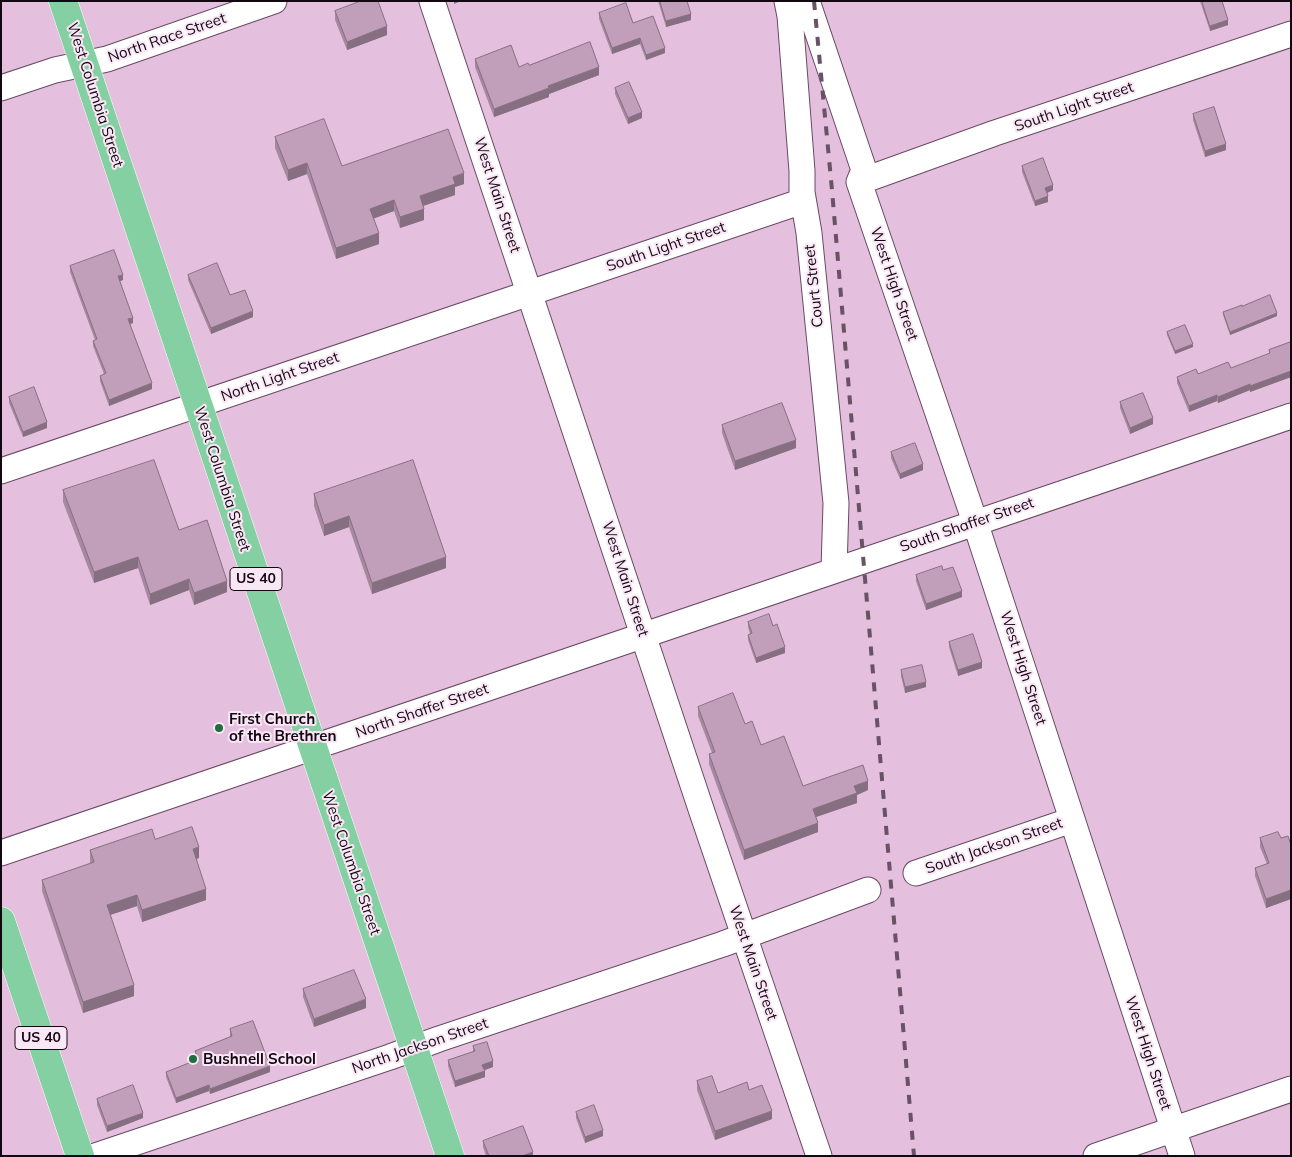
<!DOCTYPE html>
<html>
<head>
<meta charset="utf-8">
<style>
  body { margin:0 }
  #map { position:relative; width:1292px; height:1157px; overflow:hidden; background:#e5c0de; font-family:Mulish,sans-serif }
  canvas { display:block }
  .frame { position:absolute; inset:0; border:2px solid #130711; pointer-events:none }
</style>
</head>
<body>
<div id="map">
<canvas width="1292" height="1157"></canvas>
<div class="frame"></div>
</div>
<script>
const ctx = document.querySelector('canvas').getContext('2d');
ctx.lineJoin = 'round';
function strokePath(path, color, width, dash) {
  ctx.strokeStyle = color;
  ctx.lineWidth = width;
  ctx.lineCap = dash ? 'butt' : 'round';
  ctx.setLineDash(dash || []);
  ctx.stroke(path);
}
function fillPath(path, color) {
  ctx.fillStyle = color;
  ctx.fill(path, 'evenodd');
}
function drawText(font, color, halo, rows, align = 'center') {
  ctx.font = font + ' Mulish,sans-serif';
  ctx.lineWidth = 4;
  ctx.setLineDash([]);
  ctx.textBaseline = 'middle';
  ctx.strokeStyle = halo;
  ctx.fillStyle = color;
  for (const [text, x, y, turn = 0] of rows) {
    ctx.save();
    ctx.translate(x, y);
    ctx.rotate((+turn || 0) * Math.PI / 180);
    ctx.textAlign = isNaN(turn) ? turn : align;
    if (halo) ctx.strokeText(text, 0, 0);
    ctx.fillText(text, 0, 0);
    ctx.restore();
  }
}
const minor = new Path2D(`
  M432,1L703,815L819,1156
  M787,1L790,16L802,171V192L809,233L836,503L834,570
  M807,1L864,170L859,182L975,522L1182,1156
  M1,88L55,70L107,59L274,1
  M859,182L995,133L1291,34
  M1,471L803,201
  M1,853L1291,416
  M916,873L1072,820
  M95,1156L390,1057L439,1039L723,944L868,890
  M1096,1156L1291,1089`);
const major = new Path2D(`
  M63,1L450,1156
  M1,921L80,1156`);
const rail = new Path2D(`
  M814,1L832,190L914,1156`);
const wall = new Path2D(`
  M658,1H687L691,20L666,27Z
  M1200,1H1222L1228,25L1210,31Z
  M335,11L387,35L347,50L335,20Z
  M599,13L633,23L665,53L646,60L640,44L612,54L599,19Z
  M475,59L519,67L529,65L599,75L549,94V97L494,117L475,67Z
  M615,88L642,118L628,124L615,94Z
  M1193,114L1226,150L1205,157L1193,120Z
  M275,137L342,166L464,184L455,187V195L423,206L424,220L400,228L394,211L374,218L379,244L336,259L307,174L288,181L275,148Z
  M1022,166L1053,190L1047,193L1048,202L1035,206L1022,172Z
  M70,266L123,280L120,281L133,323L130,324L152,389L109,406L100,381V376L104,374L93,346V341L95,340L70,272Z
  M188,275L230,295L253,317L211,334L188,280Z
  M1242,306L1277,316L1230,335L1223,315V312Z
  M1167,332L1193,347L1175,354L1167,335Z
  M1291,342V377L1250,392V390L1218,403L1217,401L1189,412L1177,383V377L1231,368L1269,354V350Z
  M9,397L47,428L23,437L9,403Z
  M1120,402L1153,424L1130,434L1120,408Z
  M722,425L796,448L735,470L722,433Z
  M891,452L923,470L900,479L891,458Z
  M63,490L179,530L227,592L194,605L189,590L150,605L138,568L94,583L63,502Z
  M314,494L446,568L372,594L349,527L324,536L314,506Z
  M943,570L962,597L926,610L916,581V575Z
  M748,622L773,626L785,653L756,663L748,640V635L750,634L748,627Z
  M949,642L982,668L958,676L949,647Z
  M901,670L926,687L905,693L901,676Z
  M698,707L745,724L761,745L803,786L868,790L857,795V803L816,817L818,832L744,860L709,764V754L712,753L698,716Z
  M1260,838H1281L1291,845V899L1266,908L1255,876V868L1267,864L1260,847Z
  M155,839L199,858L196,859L206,900L142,922L137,906L110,915L134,996L83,1013L42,891V880L90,864V850Z
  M303,989L366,1008L314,1027L303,997Z
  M230,1029L270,1072L210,1094L209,1091L176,1103L166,1077V1072L197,1060L195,1056V1051L230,1037Z
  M473,1046L493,1067L484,1070L485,1077L455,1087L448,1066V1060L473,1052Z
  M697,1081L718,1093L749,1090L772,1119L715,1140L697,1090Z
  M97,1099L143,1118L107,1132L97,1105Z
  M576,1112L603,1136L585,1143L576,1118Z
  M483,1141L533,1156H486L483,1147Z`);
const shadedWall = new Path2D(`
  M454,1H461L454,4Z
  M691,14V20L666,27V21Z
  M1228,20V25L1210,31V26Z
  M387,26V35L347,50V42Z
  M640,38V44L612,54V48Z
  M665,48V53L646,60V55Z
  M599,67V75L549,94V97L494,117V109L548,86Z
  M642,112V118L628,124V118Z
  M1226,144V150L1205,157V151Z
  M307,163V174L288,181V170Z
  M464,173V184L455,187V195L420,207V196L453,177Z
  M1053,185V190L1045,194V188Z
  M1048,196V202L1035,206V201Z
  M394,200V211L370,220V209Z
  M424,209V220L400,228V217Z
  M379,233V244L336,259V248Z
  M123,275V280L118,282V276Z
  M253,311V317L211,334V328Z
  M1277,313V316L1230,335V332Z
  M133,318V323L128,325V319Z
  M1193,344V347L1175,354V351Z
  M1291,371V377L1250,392V386Z
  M152,383V389L109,406V400Z
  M1250,384V390L1218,403V397Z
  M1217,395V401L1189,412V406Z
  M1153,418V424L1130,434V428Z
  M47,422V428L23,437V432Z
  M796,440V448L735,470V461Z
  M923,464V470L900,479V474Z
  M349,516V527L324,536V525Z
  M138,557V568L94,583V572Z
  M446,557V568L372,594V583Z
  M189,579V590L150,605V594Z
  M227,581V592L194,605V593Z
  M962,591V597L926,610V604Z
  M785,647V653L756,663V658Z
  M982,662V668L958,676V670Z
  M926,682V687L905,693V687Z
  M868,781V790L857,795V803L813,818V809L854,786Z
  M818,823V832L744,860V850Z
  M199,847V858L193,860V849Z
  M206,889V900L142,922V910Z
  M1291,890V899L1266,908V899Z
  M137,895V906L107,916V905Z
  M134,985V996L83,1013V1002Z
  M366,999V1008L314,1027V1019Z
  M493,1061V1067L482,1071V1065Z
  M270,1066V1072L210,1094V1089Z
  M485,1071V1077L455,1087V1081Z
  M209,1085V1091L176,1103V1098Z
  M772,1111V1119L715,1140V1131Z
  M143,1113V1118L107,1132V1126Z
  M603,1130V1136L585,1143V1137Z
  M533,1152V1156H522Z`);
const building = new Path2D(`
  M361,1H378L387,26L347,42L335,11Z
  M660,1H687L691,14L666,21Z
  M1202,1H1222L1228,20L1210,26Z
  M626,3L633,23L653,16L665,48L646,55L640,38L612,48L599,13Z
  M590,42L599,67L548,86L549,88L494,109L475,59L511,45L519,67L528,63L529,65Z
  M629,82L642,112L628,118L615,88Z
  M1214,107L1226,144L1205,151L1193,114Z
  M324,119L342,166L448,129L464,173L453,177L455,184L420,196L424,209L400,217L394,200L370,209L379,233L336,248L307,163L288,170L275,137Z
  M1043,158L1053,185L1045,188L1048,196L1035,201L1022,166Z
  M114,250L123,275L118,276L133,318L128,319L152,383L109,400L100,376L106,373L93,341L97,339L70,266Z
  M217,263L230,295L245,290L253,311L211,328L188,275Z
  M1270,295L1277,313L1230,332L1223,312L1242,305V306Z
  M1185,325L1193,344L1175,351L1167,332Z
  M1291,342V371L1250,386V384L1218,397L1217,395L1189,406L1177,377L1196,369L1198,374L1228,362L1231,368L1270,353L1269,350Z
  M34,387L47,422L23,432L9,397Z
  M1143,393L1153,418L1130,428L1120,402Z
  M782,403L796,440L735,461L722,425Z
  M915,443L923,464L900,474L891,452Z
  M154,460L179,530L207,520L227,581L194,593L189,579L150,594L138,557L94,572L63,490Z
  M413,460L446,557L372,583L349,516L324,525L314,494Z
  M942,566L943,570L953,567L962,591L926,604L916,575Z
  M769,614L773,626L777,624L785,647L756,658L748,635L752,633L748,622Z
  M973,634L982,662L958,670L949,642Z
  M922,665L926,682L905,687L901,670Z
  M733,693L745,724L752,721L761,745L784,736L803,786L863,765L868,781L854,786L857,793L813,809L818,823L744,850L709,754L715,752L698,707Z
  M192,827L199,847L193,849L206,889L142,910L137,895L107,905L134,985L83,1002L42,880L94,862L90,850L152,829L155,839Z
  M1278,832L1281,838L1288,836L1291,845V890L1266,899L1255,868L1269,863L1260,838Z
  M354,970L366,999L314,1019L303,989Z
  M253,1021L270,1066L210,1089L209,1085L176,1098L166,1072L199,1059L195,1051L232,1036L230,1029Z
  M487,1042L493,1061L482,1065L485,1071L455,1081L448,1060L475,1051L473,1046Z
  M712,1076L718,1093L747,1082L749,1090L762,1085L772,1111L715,1131L697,1081Z
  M133,1085L143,1113L107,1126L97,1099Z
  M594,1105L603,1130L585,1137L576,1112Z
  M523,1126L533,1152L522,1156H489L483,1141Z`);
const markers = [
  [219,728,5,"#1e6e3e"],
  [193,1059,5,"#1e6e3e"]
];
const shields = [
  [256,579,52],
  [41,1038,52]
];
const shieldNames = [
  ["US 40",256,579],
  ["US 40",41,1038]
];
const streetNames = [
  ["North Race Street",167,38,-19],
  ["West Columbia Street",95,95,72],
  ["South Light Street",1074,107,-19],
  ["West Main Street",497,195,72],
  ["South Light Street",666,247,-19],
  ["West High Street",894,284,71],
  ["Court Street",814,286,-96],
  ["North Light Street",280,377,-19],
  ["West Columbia Street",222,479,72],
  ["South Shaffer Street",967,525,-19],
  ["West Main Street",625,579,72],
  ["West High Street",1023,668,72],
  ["North Shaffer Street",422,711,-19],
  ["South Jackson Street",994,846,-19],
  ["West Columbia Street",351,863,71],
  ["West Main Street",753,963,71],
  ["North Jackson Street",420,1046,-19],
  ["West High Street",1148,1053,72]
];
const poiNames = [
  ["First Church",229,719],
  ["of the Brethren",229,736],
  ["Bushnell School",203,1059]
];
strokePath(minor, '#694963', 27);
strokePath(major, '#fff', 29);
strokePath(minor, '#fff', 25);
strokePath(major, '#84d0a3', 28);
strokePath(rail, '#685264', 4, [9, 9]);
fillPath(wall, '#a688a0');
fillPath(shadedWall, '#876f82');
fillPath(building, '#c19eba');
strokePath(building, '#876f82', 1);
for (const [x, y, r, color] of markers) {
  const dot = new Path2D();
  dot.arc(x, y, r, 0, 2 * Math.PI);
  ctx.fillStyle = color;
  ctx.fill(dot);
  strokePath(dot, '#fae7f6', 2);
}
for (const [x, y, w] of shields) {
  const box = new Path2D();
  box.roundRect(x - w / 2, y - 11.5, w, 23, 4);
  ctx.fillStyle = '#fae7f6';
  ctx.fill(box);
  strokePath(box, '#130711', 1);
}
drawText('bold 14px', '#130711', null, shieldNames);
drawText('15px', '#130711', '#fae7f6', streetNames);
drawText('bold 15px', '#130711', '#fae7f6', poiNames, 'left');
</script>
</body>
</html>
